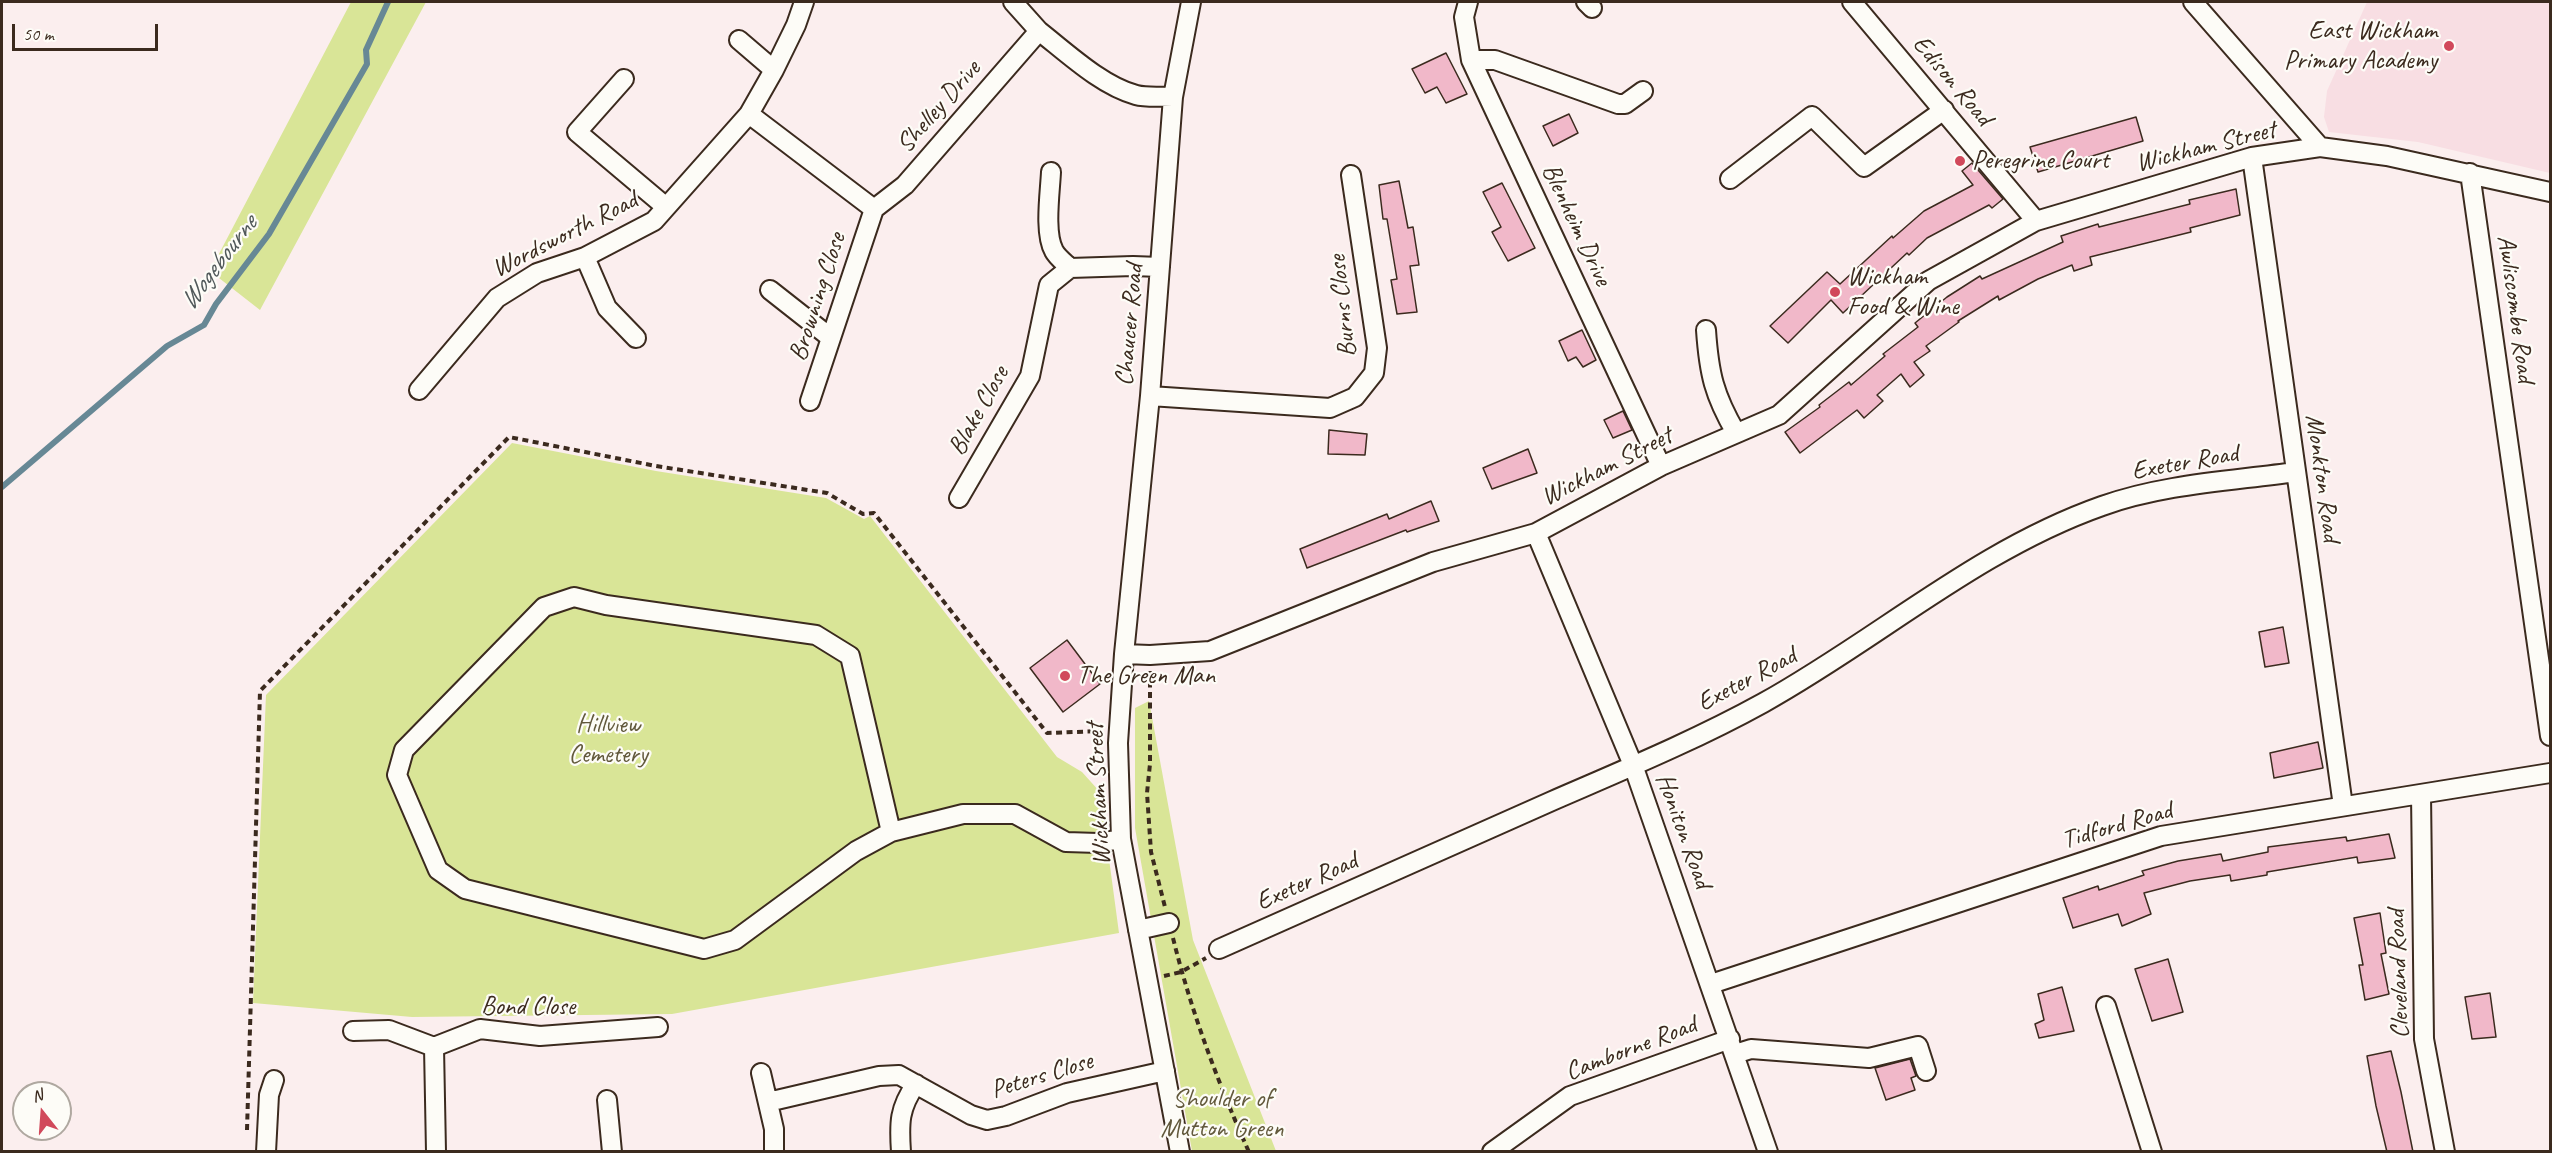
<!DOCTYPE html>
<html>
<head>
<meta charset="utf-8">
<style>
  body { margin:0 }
  #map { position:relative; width:2552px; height:1153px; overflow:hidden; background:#fbeeee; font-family:Caveat,sans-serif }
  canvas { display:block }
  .frame { position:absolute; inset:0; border:3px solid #3b2a1e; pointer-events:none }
  .north { position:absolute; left:12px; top:1081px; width:60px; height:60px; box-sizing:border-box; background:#fdfcf7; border:2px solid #afa8a0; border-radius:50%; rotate:343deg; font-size:16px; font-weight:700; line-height:24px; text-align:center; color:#3b2a1e }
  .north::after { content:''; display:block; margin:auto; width:21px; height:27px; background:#d1495b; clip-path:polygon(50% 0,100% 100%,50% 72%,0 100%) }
  .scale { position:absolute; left:12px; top:24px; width:146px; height:27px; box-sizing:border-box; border:3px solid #3b2a1e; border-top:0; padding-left:8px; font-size:18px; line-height:21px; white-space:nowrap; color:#3b2a1e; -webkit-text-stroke:4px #fdfcf7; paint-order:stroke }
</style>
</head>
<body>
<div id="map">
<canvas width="2552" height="1153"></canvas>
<div class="frame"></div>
<div class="north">N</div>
<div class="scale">50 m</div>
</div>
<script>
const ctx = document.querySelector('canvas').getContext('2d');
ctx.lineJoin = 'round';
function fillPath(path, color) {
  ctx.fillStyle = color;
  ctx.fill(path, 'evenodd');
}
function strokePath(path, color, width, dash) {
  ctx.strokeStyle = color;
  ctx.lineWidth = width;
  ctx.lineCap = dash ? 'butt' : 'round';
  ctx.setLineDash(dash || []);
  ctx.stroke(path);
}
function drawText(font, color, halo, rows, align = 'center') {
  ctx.font = font + ' Caveat,sans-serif';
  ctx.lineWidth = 4.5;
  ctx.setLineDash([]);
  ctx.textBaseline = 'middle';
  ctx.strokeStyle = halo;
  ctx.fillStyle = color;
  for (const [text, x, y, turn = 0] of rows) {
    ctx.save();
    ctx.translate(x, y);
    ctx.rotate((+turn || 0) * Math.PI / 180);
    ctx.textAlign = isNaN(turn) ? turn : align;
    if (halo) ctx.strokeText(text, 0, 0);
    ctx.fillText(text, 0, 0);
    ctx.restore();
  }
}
const built = new Path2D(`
  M2367,2H2550V173L2418,142L2329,132L2324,117L2327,91Z`);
const green = new Path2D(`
  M351,2H426L260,310L210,271Z
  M512,443L656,471L826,498L864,519L870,516L1057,757L1082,772L1100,792L1119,933L672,1014L412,1017L253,1003L266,695Z
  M1149,701L1193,940L1276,1151H1192L1135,828V708Z`);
const stream = new Path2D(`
  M2,487L167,346L204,325L216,304L269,234L367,64L366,50L388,2`);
const building = new Path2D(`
  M1446,53L1467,94L1446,103L1437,87L1425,93L1412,69Z
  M1569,114L1578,133L1553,146L1543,126Z
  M2136,117L2143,141L2038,172L2030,147Z
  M1972,163L2003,199L1992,208L1989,205L1927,238L1909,255L1907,253L1843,313L1831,300L1788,343L1770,326L1827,272L1840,284L1892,236L1893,238L1924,211L1973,185L1962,171Z
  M1399,181L1408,228L1413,227L1419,265L1410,266L1417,312L1397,314L1391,280L1397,279L1387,219H1383L1379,185Z
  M1502,183L1535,248L1508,261L1492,232L1501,227L1483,192Z
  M2236,189L2240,215L2190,228L2191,232L2090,257L2092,265L2074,271L2072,265L2038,279L1999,300L1998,296L1958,321L1959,322L1926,346L1930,351L1914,362L1924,375L1910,387L1901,374L1877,395L1883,401L1864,418L1857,410L1800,453L1785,432L1820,407L1819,405L1849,382L1851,385L1885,356L1883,354L1918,327L1915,323L1947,297L1980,276L1982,279L2063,242L2061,236L2098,224L2099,227L2190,204L2189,200Z
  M1582,330L1596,360L1583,367L1576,357L1568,361L1559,341Z
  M1623,411L1632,430L1613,438L1604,420Z
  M1329,430L1367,434L1365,455L1328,454Z
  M1528,449L1537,473L1492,489L1483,468Z
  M1431,501L1439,521L1407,532L1406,530L1307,568L1300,549L1387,514L1389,519Z
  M2283,627L2289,663L2265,667L2259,632Z
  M1067,640L1100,684L1063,712L1030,668Z
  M2318,742L2323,768L2274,778L2270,753Z
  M2389,834L2395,858L2358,863L2357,857L2267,872V875L2231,881L2230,875L2190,881L2144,893L2151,914L2122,926L2118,914L2073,928L2063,898L2098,886L2099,890L2144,875L2142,871L2178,861L2221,854L2223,861L2268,852V847L2346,837L2347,841Z
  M2380,913L2386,953L2381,954L2389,994L2365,1000L2359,965H2363L2354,918Z
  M2168,959L2183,1012L2152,1021L2135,969Z
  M2062,987L2074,1031L2039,1038L2035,1024L2044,1020L2038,994Z
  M2490,993L2496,1037L2472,1039L2465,997Z
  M2391,1051L2401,1092L2413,1152H2387L2376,1106L2367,1056Z
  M1910,1059L1916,1076L1911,1078L1915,1090L1886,1100L1875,1068Z`);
const path = new Path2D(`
  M1150,671V764L1147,793L1151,852L1165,907
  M1173,938C1191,1011 1218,1083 1249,1152
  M1164,976L1181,972L1206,958
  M247,1130L260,691L509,437L656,466L827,493L863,514L874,513L1047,733L1101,731`);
const minor = new Path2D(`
  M1013,2L1039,31
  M1468,2L1464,17L1471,60L1661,466
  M1586,2L1592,8
  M1852,2L2036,221
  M2193,2L2320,147
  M739,40L774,70
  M1471,60H1495L1618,104H1625L1643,91
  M624,79L577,132L666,207
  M749,114L874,209L905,185L1039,31C1067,53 1102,86 1136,95C1147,98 1161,96 1173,97
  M2252,157L2343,806
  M1051,172C1050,193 1044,233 1054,251C1057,257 1065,263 1070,268
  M2470,173L2550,736
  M1730,179L1812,116L1864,167L1944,110
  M585,257L607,308L636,338
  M770,290L831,338
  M1706,330C1709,374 1714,395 1736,433
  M419,390L497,298L537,273L585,257L654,221L749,114L774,70L796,25L804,2
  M1150,396L1330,408L1355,397L1374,373L1377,348L1351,175
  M810,401L874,209
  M959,498L1030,376L1049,285L1070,268L1133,266L1160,267
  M1536,533L1633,765L1768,1152
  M1124,654L1150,655L1210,651L1433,562L1536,533L1661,466L1779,415L1928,281L2036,221L2252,157L2320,147L2387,156L2550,192
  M2421,794L2424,1039L2445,1152
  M891,832L850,656L816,635L606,605L574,597L544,607L404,750L397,775L438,870L465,889L704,949L735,940L856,851L891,832L963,814H1015L1066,842L1098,843L1121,839
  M1138,930L1169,923
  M1219,949C1330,900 1441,851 1552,801C1621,771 1696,740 1763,703C1877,640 1977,550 2102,506C2163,484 2232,481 2295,472
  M1711,984L2161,836L2550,773
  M2106,1006L2152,1152
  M353,1031L389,1030L434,1047
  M1735,1054L1751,1049L1869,1058L1918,1046L1926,1071
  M761,1073L774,1129V1152
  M607,1100L612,1152
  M768,1102L879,1076L899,1075L971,1115L987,1120L1006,1116L1067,1093L1165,1071
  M266,1152L269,1095L274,1080
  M436,1152L434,1047L480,1029L540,1036L658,1027
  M901,1152C899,1123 899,1108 916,1084
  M1180,1152L1121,839L1118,743L1124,654L1150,396L1173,97L1191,2
  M1492,1152L1570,1096L1730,1039`);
const markers = [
  [2449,46,6,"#d1495b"],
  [1960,161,6,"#d1495b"],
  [1835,292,6,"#d1495b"],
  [1065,676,6,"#d1495b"]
];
const poiNames = [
  ["East Wickham",2437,31,"right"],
  ["Primary Academy",2437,61,"right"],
  ["Peregrine Court",1972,161],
  ["Wickham",1847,277],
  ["Food & Wine",1847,307],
  ["The Green Man",1077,676]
];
const streetNames = [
  ["Edison Road",1952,81,50],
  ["Shelley Drive",939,107,-49],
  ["Wickham Street",2206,147,-14],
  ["Blenheim Drive",1576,225,65],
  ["Wordsworth Road",565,235,-27],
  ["Browning Close",818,297,-72],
  ["Burns Close",1343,306,-96],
  ["Awliscombe Road",2515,309,82],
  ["Chaucer Road",1130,325,-85],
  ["Blake Close",979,411,-61],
  ["Exeter Road",2185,463,-10],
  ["Wickham Street",1607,467,-27],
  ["Monkton Road",2322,478,82],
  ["Exeter Road",1747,680,-28],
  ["Wickham Street",1099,794,-93],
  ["Tidford Road",2117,826,-16],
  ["Honiton Road",1683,831,70],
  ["Exeter Road",1307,882,-24],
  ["Cleveland Road",2399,974,-92],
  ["Bond Close",528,1007],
  ["Camborne Road",1631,1049,-21],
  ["Peters Close",1042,1076,-17]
];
const parkNames = [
  ["Hillview",608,725],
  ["Cemetery",608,755],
  ["Shoulder of",1222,1099],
  ["Mutton Green",1222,1129]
];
const waterNames = [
  ["Wogebourne",219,263,-53]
];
fillPath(built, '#f8dee3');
fillPath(green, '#d9e597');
strokePath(stream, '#678895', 6);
fillPath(building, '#f1b8c9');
strokePath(building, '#3b2a1e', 1.5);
strokePath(minor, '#3b2a1e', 22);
strokePath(path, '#3b2a1e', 4, [6, 4.5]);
strokePath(minor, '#fdfcf7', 18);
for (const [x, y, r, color] of markers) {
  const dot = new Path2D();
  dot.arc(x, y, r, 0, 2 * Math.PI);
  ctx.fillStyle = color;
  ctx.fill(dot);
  strokePath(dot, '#fdfcf7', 2);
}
drawText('26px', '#3b2a1e', '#fdfcf7', poiNames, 'left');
drawText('26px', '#3b2a1e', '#fdfcf7', streetNames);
drawText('26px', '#62593c', '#fdfcf7', parkNames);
drawText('italic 27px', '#51595a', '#fdfcf7', waterNames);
</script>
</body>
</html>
